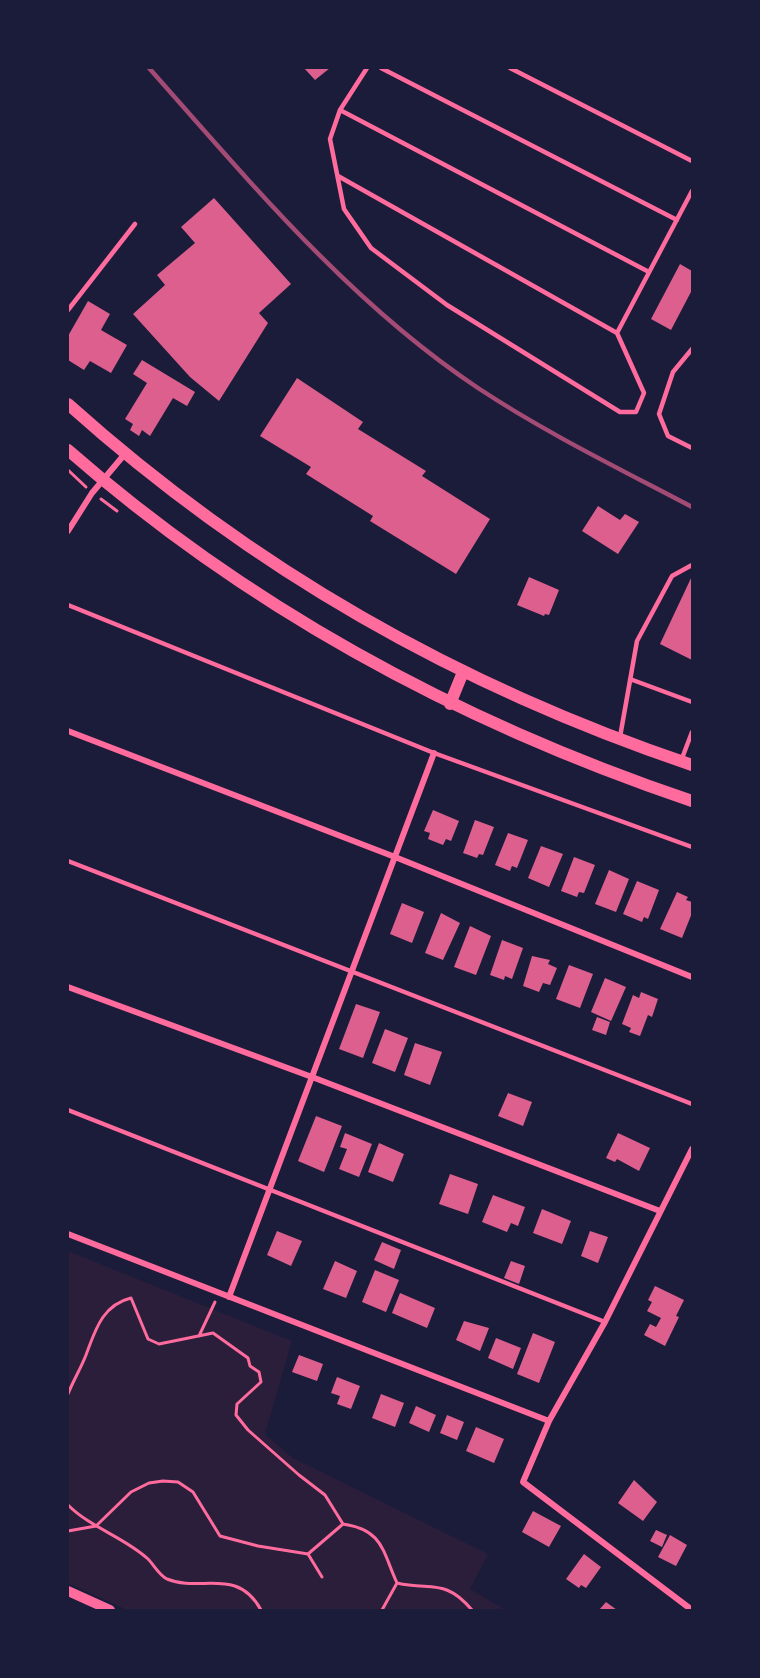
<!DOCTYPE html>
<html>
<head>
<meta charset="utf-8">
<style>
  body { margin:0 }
  #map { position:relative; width:760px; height:1678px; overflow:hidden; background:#1b1b3a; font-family:"Fira Sans",sans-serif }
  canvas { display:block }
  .frame { position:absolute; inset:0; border:69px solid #1b1b3a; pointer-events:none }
</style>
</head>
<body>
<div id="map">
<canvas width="760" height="1678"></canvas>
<div class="frame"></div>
</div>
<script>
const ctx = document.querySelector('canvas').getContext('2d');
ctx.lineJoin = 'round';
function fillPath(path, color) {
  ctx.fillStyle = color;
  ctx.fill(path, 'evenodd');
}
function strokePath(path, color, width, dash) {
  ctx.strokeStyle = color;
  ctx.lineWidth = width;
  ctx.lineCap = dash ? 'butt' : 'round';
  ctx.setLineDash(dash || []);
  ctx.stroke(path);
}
const green = new Path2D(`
  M68,1251L292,1341L265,1434L293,1458L488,1554L470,1589L506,1610H127L68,1583Z`);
const building = new Path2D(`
  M304,68H330L315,80Z
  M214,198L291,284L259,313L268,323L219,401L190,377L133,314L165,285L157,275L195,243L181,227Z
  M680,264L692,271V290L671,330L651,319Z
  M88,301L110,314L101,330L127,345L111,373L90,361L84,370L68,360V336Z
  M142,360L195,392L187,406L173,398L150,436L142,430L139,436L130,430L133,424L125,419L147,383L133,374Z
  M297,378L363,422L358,429L426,471L422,476L490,519L456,574L370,521L373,516L306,474L311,467L260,436Z
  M598,506L620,520L625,514L639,522L618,554L582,531Z
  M692,576V660L660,644Z
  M529,577L559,590L549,615L545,614L544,616L517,605Z
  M433,810L459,821L451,841L446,839L443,845L428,839L430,833L424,831Z
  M475,820L494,827L483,855L479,854L477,858L463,853Z
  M508,833L528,840L517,868L512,866L510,871L495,865Z
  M541,846L563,854L549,887L528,878Z
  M574,857L595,865L584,893L579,892L577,897L561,891Z
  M609,870L629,879L616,912L595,904Z
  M637,881L659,890L648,919L644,917L642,922L623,914Z
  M677,892L688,897L686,900L692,902V913L682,938L660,929Z
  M402,903L424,912L412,943L390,934Z
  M441,913L460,923L443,960L425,953Z
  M470,926L491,936L476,975L454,967Z
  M502,940L523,948L512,979L505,976L504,980L490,975Z
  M532,956L550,960L548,964L557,968L550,985L543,983L539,992L523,986Z
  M569,965L593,974L580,1008L556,999Z
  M605,978L626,987L611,1021L591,1012Z
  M641,992L658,999L652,1017L648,1015L640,1036L629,1032L631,1028L622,1024L633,995L639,998Z
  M356,1004L380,1012L363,1058L339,1049Z
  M597,1017L610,1022L606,1035L592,1030Z
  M385,1029L408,1038L395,1072L372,1063Z
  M415,1043L442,1052L430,1085L404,1075Z
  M508,1093L532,1102L523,1126L498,1116Z
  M316,1116L342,1126L324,1172L298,1161Z
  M345,1133L372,1144L359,1177L339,1169L347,1149L340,1147Z
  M618,1133L650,1148L639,1171L617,1159L615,1162L606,1158Z
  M379,1143L404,1154L393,1182L368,1172Z
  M450,1174L478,1184L468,1214L439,1204Z
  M493,1195L525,1207L518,1226L511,1223L507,1232L482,1222Z
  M542,1209L571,1221L562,1244L533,1233Z
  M277,1231L302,1241L291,1266L267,1255Z
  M590,1231L608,1237L598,1263L581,1256Z
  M382,1242L401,1250L394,1269L374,1260Z
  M335,1261L357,1271L346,1298L323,1289Z
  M511,1261L525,1266L519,1284L504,1278Z
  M375,1270L399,1280L386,1312L362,1302Z
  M655,1286L684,1300L676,1316L679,1317L665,1346L644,1335L650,1324L656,1327L661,1318L647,1311L652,1302L648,1300Z
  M400,1293L435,1308L427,1328L392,1313Z
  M464,1321L489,1328L480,1351L456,1340Z
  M533,1333L555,1342L539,1383L517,1374Z
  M496,1338L521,1348L513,1369L488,1358Z
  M299,1355L323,1364L317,1381L292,1372Z
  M337,1377L360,1386L351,1409L337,1404L340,1396L331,1393Z
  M381,1394L404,1403L395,1427L372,1418Z
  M416,1406L436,1415L429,1432L409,1423Z
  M447,1415L464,1422L457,1440L440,1433Z
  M476,1427L504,1439L494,1463L466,1451Z
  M634,1480L657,1502L643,1521L618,1503Z
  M533,1511L561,1526L549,1547L522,1532Z
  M656,1530L667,1535L662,1547L650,1541Z
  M670,1535L687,1545L676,1566L658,1557Z
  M584,1554L601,1567L586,1588L581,1585L579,1588L566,1579Z
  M606,1602L617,1610H599Z`);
const path = new Path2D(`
  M68,470L86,487
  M101,499L117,511
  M199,1336L215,1302
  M68,1394C73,1381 81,1368 86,1355C95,1331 102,1305 131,1298L148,1339L159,1344L213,1333L248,1358L250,1366L259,1372L261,1382L237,1404L236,1415L248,1430L299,1475L325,1495L343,1524
  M68,1505C91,1528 124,1537 148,1559C154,1565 159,1575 167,1579C200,1593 237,1566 261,1610
  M68,1531L96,1526L131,1492L149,1483L163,1481L178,1482L193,1492L220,1536L258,1546L308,1554L322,1577
  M308,1554L343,1524C383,1530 382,1550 397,1583L382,1610
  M397,1583C431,1591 445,1578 472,1610`);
const service = new Path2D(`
  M367,68L340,110L330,139L344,209L371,248L447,305L620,412H636L644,393L617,333L692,191
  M381,68L677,220
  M510,68L692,161
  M340,110L649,272
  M338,176L617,333
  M68,310L135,224
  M692,349L673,372L659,414L668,436L692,448
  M68,605L434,753L692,847
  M630,679L692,702
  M620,737L637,641L672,576L692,565
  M681,761L692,732
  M68,861L692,1104
  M68,1110L605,1322`);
const minor = new Path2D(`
  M68,531L92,493L124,455
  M68,731L395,857L692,977
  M68,987L312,1077L660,1211
  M692,1149L605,1322L549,1421L523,1482L692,1610
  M68,1234L549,1421
  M229,1297L434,753`);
const tertiary = new Path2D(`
  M68,1591L110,1610`);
const secondary = new Path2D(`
  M68,404C252,569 458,686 692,765
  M68,450C252,611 461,723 692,801
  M450,704L463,672`);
const rail = new Path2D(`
  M149,68C250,182 350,303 478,388C546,433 620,469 692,507`);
fillPath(green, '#2a1e3b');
fillPath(building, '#dd5f8e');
strokePath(path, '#ff6b9d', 3);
strokePath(service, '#ff6b9d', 4.5);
strokePath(minor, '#ff6b9d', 6);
strokePath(tertiary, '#ff6b9d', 10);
strokePath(secondary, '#ff6b9d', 12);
strokePath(rail, '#a44b75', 4.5);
</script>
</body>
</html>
